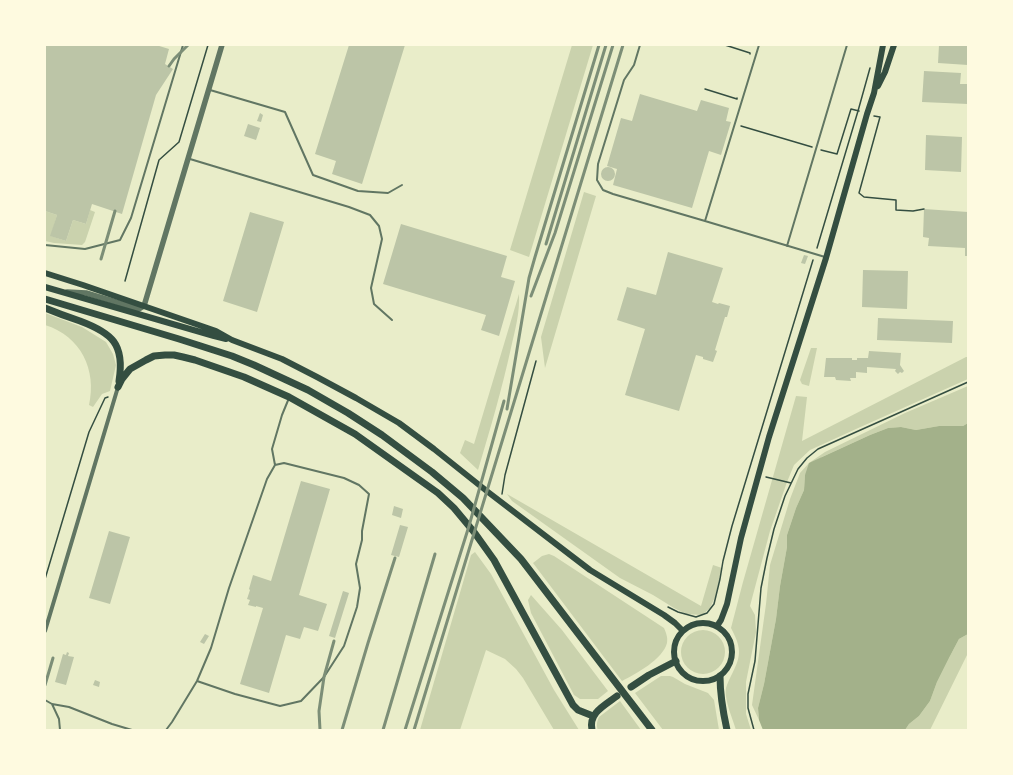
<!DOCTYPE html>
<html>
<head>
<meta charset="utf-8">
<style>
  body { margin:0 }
  #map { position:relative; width:1013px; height:775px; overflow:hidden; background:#e9edc9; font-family:Ubuntu,sans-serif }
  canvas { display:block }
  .frame { position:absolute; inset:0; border:46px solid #fefae0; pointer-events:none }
</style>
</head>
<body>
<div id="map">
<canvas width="1013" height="775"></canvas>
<div class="frame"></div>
</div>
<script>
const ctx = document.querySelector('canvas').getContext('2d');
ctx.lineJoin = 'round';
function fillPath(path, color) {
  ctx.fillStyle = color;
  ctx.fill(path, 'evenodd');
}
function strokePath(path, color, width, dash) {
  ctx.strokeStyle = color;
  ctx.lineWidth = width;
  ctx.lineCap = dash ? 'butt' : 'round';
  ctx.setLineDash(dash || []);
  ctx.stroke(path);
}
const green = new Path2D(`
  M572,45H593L529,257L510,250Z
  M584,192L596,196L545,368L541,337Z
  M90,210L95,212L85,242L82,245L54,243L45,241V211L57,215L51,236L66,241L73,220L86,224Z
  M519,294C520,313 515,330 511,348C502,389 490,430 478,470L460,453L465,440L474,444Z
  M45,313L82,327L106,342L113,354L116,365L110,391L102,394L93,407L89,405C97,370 81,336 45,325Z
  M811,348H817L809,386L802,384L800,380Z
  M966,357H968V379L856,429L810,450L794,465L787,482L770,531L750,606L755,615L756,632L746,682V714L751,730H736C733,719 724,700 726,688C727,684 730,678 732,674C742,655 741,647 731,628L743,582L796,396L807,397L802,441Z
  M968,386V423L963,426H939L916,430L901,427L888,428L870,435L822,457L805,475L804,490L796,508L787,535V547L780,586L776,619L764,684L758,708L759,720L752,705L766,604L770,565L790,499L800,473L809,463L825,452L905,413Z
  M507,494L701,606L713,565L722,568L715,597L710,608L702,615L686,614L674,608L653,595L620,578L512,501Z
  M475,552L491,574L554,690L579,730H554L523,678L516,669L505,659L486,650L460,730H420L471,555Z
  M549,554L554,556L664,628C666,633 668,637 667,643C663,659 636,674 622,681L533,563L542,556Z
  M531,595L562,630L608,691L598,699H580L574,695L531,613L528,600Z
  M681 652a22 22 0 1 1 44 0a22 22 0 1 1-44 0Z
  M968,634V653L930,730H905L909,724L919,716L930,701L937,682L949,658L959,639Z
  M661,676H670L673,677L685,684L708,693L714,700L719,730H663L635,693Z
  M620,701L641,730H598C596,726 597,721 599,717Z`);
const water = new Path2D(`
  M968,423V634L959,639L949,658L937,682L930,701L919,716L909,724L905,730H763L759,720L758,708L764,684L776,619L780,586L787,547V535L796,508L804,490L805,475L809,463L870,435L888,428L901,427L916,430L939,426H963Z`);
const building = new Path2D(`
  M45,45H156L169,49L165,64L173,69L156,95L122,214L92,204L86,224L73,220L66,241L50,236L57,215L45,211Z
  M349,45H405L362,184L332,174L336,161L315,154Z
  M939,45H968V65L938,63Z
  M924,71L961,73L960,84H968V104L922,102Z
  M640,94L697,111L701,100L729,108L726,121L731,122L721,155L709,151L692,208L613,185L617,169L607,166L621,118L632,121Z
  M260,113L263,115L261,122L257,121Z
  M248,124L260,128L256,140L244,136Z
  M926,135L962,137L961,172L925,170Z
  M601 174a7 7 0 1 1 14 0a7 7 0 1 1-14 0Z
  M924,209L968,212V256H965V248L928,246L929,238L923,237Z
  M250,212L284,222L257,312L223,301Z
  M401,224L507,256L501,277L515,281L499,336L481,330L486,315L383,284Z
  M668,252L723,268L712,302L718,304L719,303L730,306L727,317H725L715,350L717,351L713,362L703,359V357L696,355L679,411L625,395L645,329L617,320L627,287L656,295Z
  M804,255L808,256L805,264L801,263Z
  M863,270L908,271L907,309L862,307Z
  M878,318L953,321L952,343L877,340Z
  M869,351L901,353L900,365L904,371L902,373L900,372L898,374L895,371L896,369L867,367V373L856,372V378H850L851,381L836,380L835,377H824L826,358H852V360H857V358H868Z
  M301,481L330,489L299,595L327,604L318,631L304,627L300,639L286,635L269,693L240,684L263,608L256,606V607L248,605L250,600L247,599L250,590L249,589L253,575L271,581Z
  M394,506L403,509L401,518L392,515Z
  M400,525L408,527L399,557L391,555Z
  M109,531L130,537L110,604L89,598Z
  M343,591L349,593L335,638L329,636Z
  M205,634L209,636L204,644L200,642Z
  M67,652L69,653L68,656L74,657L66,685L55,682L63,654L66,655Z
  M95,680L100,682L99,687L93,685Z`);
const path = new Path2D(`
  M725,45L750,53V54
  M705,89L737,99V98
  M874,116L880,117L859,193L864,197L896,200V210L913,211L924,209
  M741,126L812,147
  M821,150L837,154L851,109L859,111
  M817,248L858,111L870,68
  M125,281L159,160L179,142L208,45
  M766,477L791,483
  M502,494L505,475L536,361
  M45,579L89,432L105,398L108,397
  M668,607L678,612L696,617L707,613L714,604L720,579L723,561L732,526L813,260
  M754,730L748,708V694L755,661L761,588L767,558L774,529L785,496L798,469L807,458L818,449L968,382`);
const service = new Path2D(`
  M640,45L634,65L624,80L598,164L597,180L603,190L613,194L705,221
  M759,45L705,221L825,257
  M210,90L285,112L313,175L358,191L388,193L402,185
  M190,159L349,207L370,215L379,226L382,239L371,288L374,304L392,320
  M45,245L85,249L120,240L131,218L183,45
  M787,246L847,45
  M275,465L272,449L282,415L289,398
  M45,700L52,704L59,719L60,730
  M52,704L69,707L112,724L132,730
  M166,730L172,722L197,681L211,648L229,588L267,479L275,465L284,463L344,478L359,485L369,494L362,531V540L356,564L360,588L357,607L344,646L324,677L301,701L280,706L235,694L197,681`);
const minor = new Path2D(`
  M45,631L118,387`);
const tertiary = new Path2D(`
  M67,292L86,293L139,309L144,306
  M144,306L222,45`);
const secondary = new Path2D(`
  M878,86L885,72L894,45
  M45,273L83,285L216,331L232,340L282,359L317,377L356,398L399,423L434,449L488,492L590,570L664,615L675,623L683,631
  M45,287L214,336L226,339
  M674 652a29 29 0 1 1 58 0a29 29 0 1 1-58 0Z
  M717,626L721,620L727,604L741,538L769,437L826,258L867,114L874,93L883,45`);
const primary = new Path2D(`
  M45,299L179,339L232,356L254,365L308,390L348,413L382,435L432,472L463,498L521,559L652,730
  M45,308C57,313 68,317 80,321C112,333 125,344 119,381
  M118,387L122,379L130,369L146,360L154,356L165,355H174L183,357L195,360L244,377L289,397L355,434L438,493L454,508L474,532L494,560L573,705L578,710L593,716
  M720,676C720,694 723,712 727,730
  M631,687L649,675L676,661
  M592,730C588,713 605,705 617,696`);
const rail = new Path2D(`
  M169,66L174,59L188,45
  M546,244L606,45
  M101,259L115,211
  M531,296L555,233L613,45
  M507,409L529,278L535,257L599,45
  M45,685L53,658
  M320,730L319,711L324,677L334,641
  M342,730L368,643L395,558
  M383,730L435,554
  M405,730L469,526L504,401
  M414,730C482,501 555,274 623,45`);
fillPath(green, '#cad2ad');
fillPath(water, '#a3b18a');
fillPath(building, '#bcc5a7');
strokePath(path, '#344e41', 1.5);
strokePath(service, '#617663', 2);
strokePath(minor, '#617663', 4);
strokePath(tertiary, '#617663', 5.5);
strokePath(secondary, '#344e41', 6);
strokePath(primary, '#344e41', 7);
strokePath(rail, '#7c8e77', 3);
</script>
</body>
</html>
